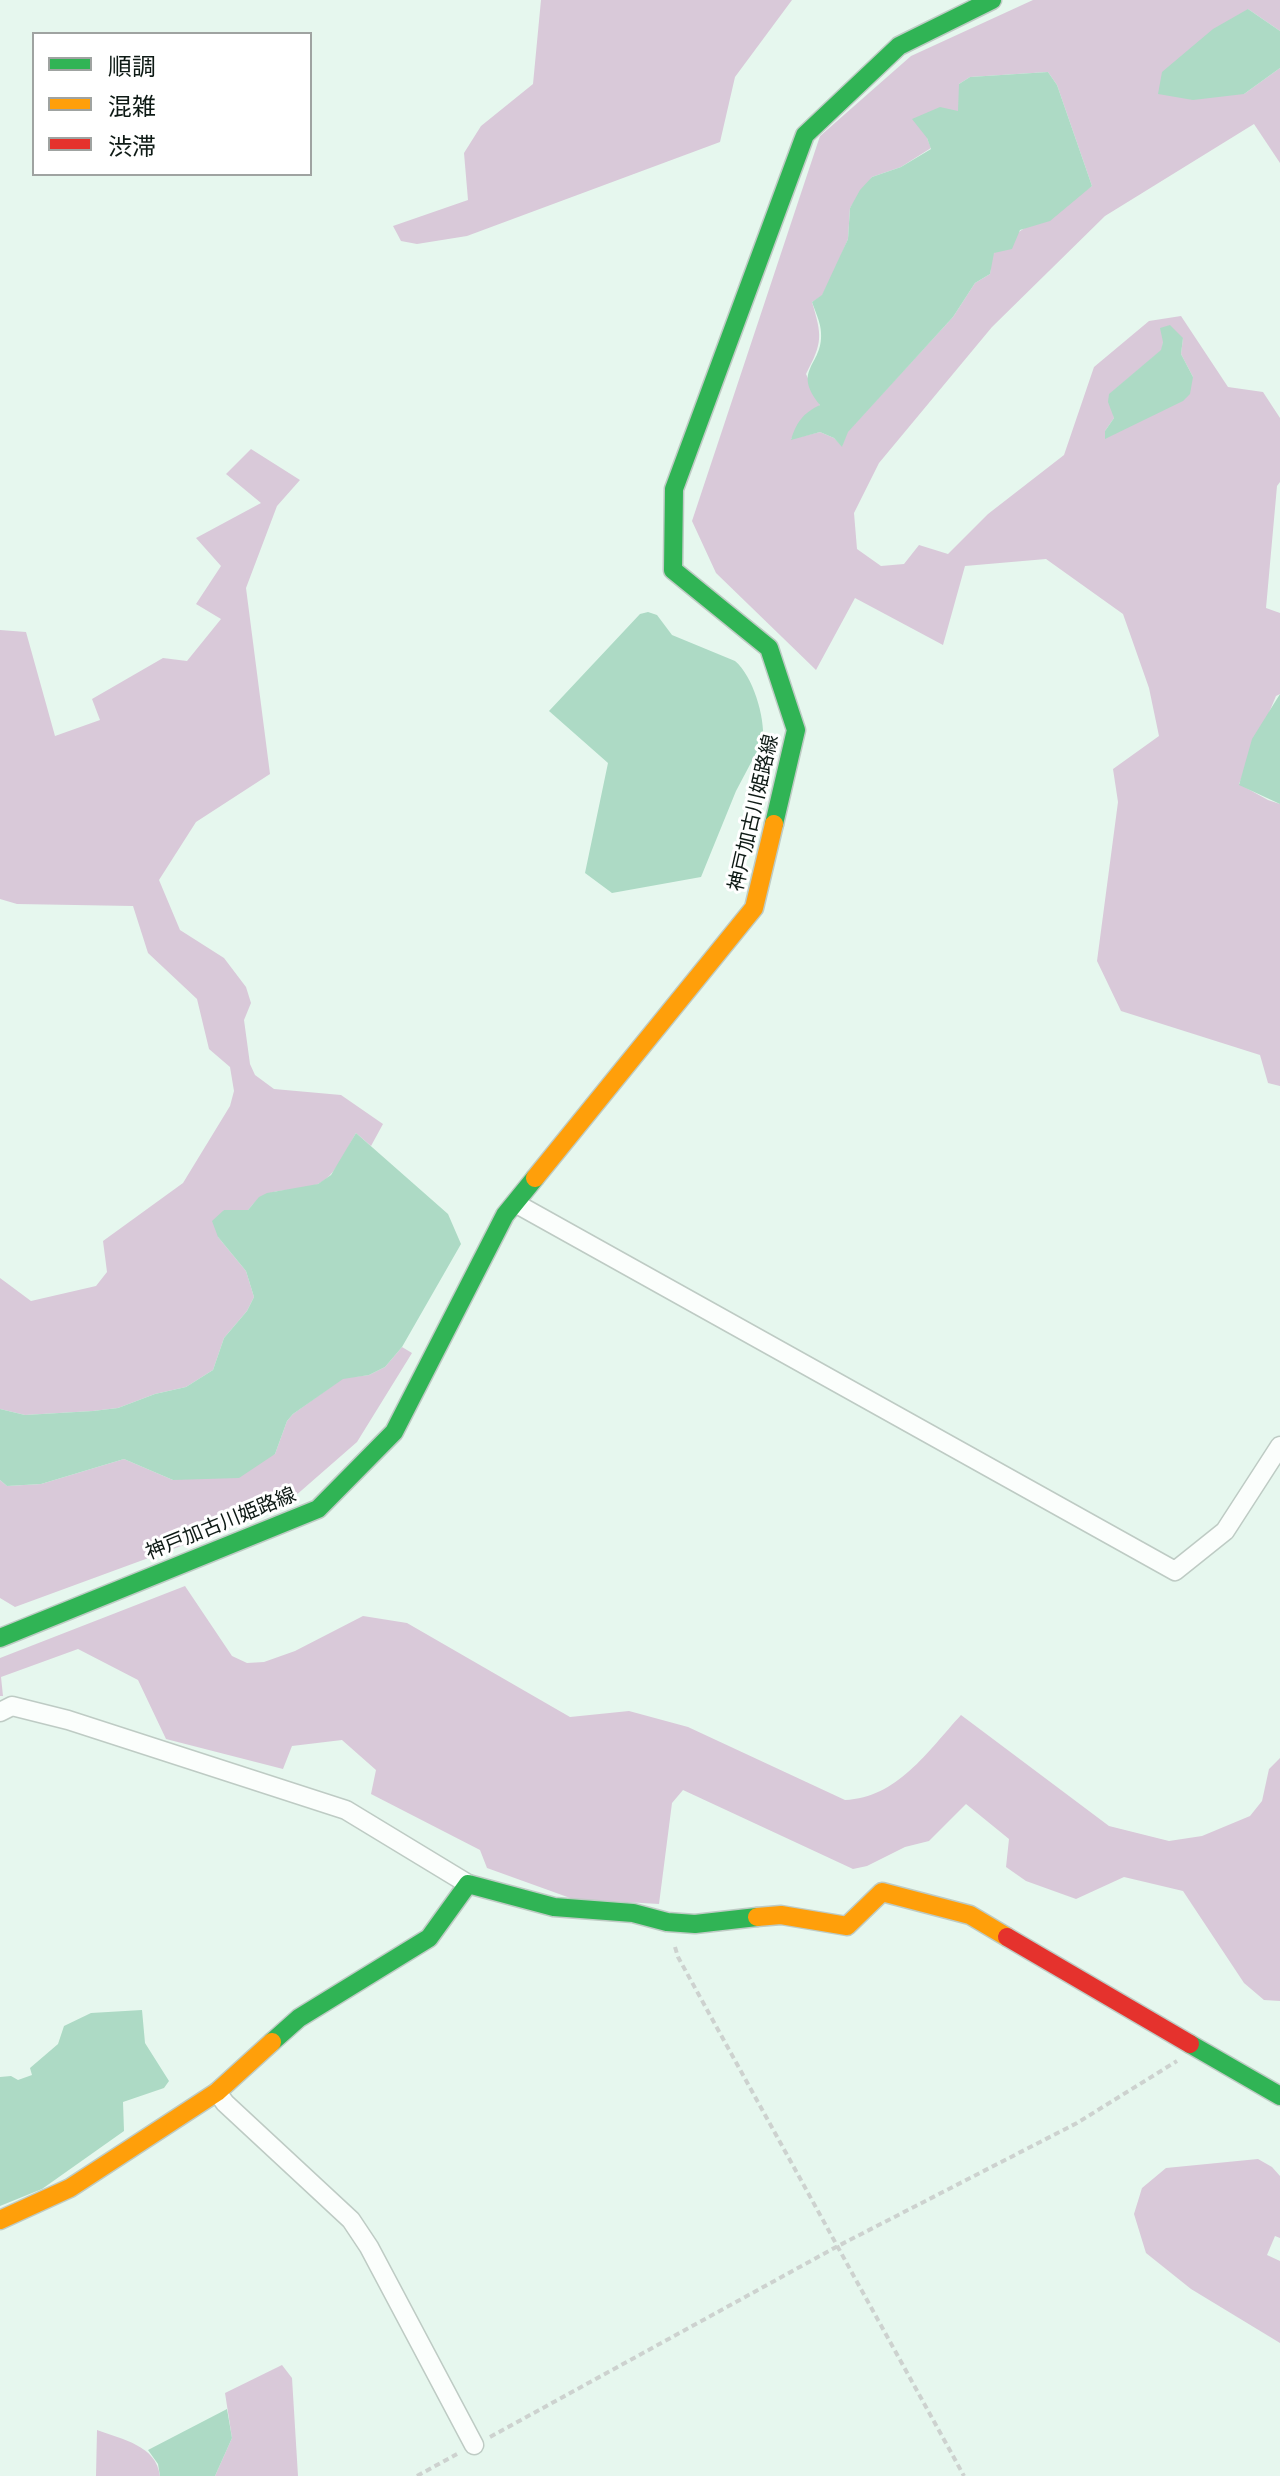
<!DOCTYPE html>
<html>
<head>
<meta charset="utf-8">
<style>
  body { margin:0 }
  #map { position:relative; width:1280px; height:2476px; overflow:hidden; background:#e6f7ee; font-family:Literata,"Noto Sans JP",serif }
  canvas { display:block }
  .legend { position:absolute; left:32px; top:32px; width:280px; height:144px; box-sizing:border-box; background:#fff; border:2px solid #9fa3a1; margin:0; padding:10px 14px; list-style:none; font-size:24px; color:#0e1a15 }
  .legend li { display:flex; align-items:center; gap:16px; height:40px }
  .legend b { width:40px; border:2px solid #9fa3a1 }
</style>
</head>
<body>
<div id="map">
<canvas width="1280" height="2476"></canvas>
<ul class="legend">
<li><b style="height:10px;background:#30b455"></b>順調</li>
<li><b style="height:10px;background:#ff9f0a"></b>混雑</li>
<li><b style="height:10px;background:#e5322d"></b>渋滞</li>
</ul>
</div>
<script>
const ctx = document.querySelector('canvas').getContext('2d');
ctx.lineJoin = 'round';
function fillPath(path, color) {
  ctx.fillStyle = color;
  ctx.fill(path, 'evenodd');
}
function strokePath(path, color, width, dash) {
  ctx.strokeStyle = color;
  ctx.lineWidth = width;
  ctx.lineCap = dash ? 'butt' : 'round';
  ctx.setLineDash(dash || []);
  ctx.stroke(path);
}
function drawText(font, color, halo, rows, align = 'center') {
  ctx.font = font + ' Literata,"Noto Sans JP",serif';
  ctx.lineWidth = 6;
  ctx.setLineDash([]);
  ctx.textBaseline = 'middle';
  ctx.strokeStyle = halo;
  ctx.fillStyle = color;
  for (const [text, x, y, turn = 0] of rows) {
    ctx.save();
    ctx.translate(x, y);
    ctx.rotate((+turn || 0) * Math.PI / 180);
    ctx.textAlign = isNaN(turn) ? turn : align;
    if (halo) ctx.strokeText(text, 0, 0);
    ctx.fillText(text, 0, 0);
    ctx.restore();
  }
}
const forest = new Path2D(`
  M541,0H792L735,77L720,142L467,236L417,244L401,241L393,226L468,200L464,153L481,126L533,84Z
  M1033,0H1280V31L1248,9L1244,94L1280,68V163L1254,124L1105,216L992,327L879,463L854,513L857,549L881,566L904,564L919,545L948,554L988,514L1064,455L1094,367L1149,321L1181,316L1228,387L1263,392L1280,418V482L1277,486L1266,608L1280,613V694L1276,696L1239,784L1268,800L1280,804V1086L1268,1083L1260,1055L1121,1011L1097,961L1118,802L1113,769L1159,736L1149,688L1123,614L1046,559L965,566L943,645L855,598L816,670L716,573L692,521L820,136L911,56ZM1048,72L1057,85L1092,186C1074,198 999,240 993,255C991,260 991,268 990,274L975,283L953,317L847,432L842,446L834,438L820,432L791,439L820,405L806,374C823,342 822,336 812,302L822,296L834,272L848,239L850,208L872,177L901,167L931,148L927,138L959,112V84L970,77ZM1183,338L1181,354L1193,377L1105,431L1114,418L1110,394L1162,350L1163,342Z
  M251,449L300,480L277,506L246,588L270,774L196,822L159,880L180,930L224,958L246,987L251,1003L244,1020L250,1064L255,1075L274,1089L341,1095L383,1124L371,1146L356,1133C346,1150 336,1176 318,1184C289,1196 272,1181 248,1210H224L218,1237L246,1271L254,1297L247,1311L224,1338L213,1370L186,1387L155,1394L118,1408L93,1411L25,1415L0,1409V1278L31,1301L96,1286L107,1272L103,1241L183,1183L230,1106L234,1091L230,1067L209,1049L197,999L148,953L133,906L17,904L0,899V630L26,632L55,736L100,720L92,699L163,658L187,661L221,619L196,604L221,566L196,538L261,503L226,474Z
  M402,1347L412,1353L357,1442L294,1497L241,1524L15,1607L0,1598V1480L7,1486L41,1484L124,1459L173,1480L275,1454L287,1421L293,1414L343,1378L369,1375L385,1367Z
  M185,1586L232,1656L247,1663L264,1662L295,1651L363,1616L407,1623L570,1717L629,1711L688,1727L845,1800C897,1798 928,1751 961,1715L1109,1826L1169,1841L1202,1836L1250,1816L1262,1801L1269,1769L1280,1758V2001L1264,2000L1244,1983L1183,1891L1124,1877L1076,1899L1026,1881L1006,1867L1009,1839L966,1804L929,1841L905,1847L867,1866L853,1869L683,1790L672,1803L659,1904L573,1899L487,1868L480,1850L371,1794L376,1770L342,1740L292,1746L283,1769L166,1739L138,1680L78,1649L1,1677L3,1696H0V1658Z
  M1258,2159L1272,2167L1280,2176V2238L1275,2236L1267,2255L1280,2261V2343L1191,2289L1146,2253L1134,2214L1142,2188L1166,2168Z
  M282,2365L292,2378L298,2476H215L232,2438L225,2393Z
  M97,2430C123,2440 156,2445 160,2476H96Z`);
const water = new Path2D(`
  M1248,9L1280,31V68L1244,94L1193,100L1158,94L1162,72L1213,29Z
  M1048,72L1057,85L1092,186L1050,221L1020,230L1012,249L994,253L990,274L975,283L953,317L848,432L842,447L834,438L820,432L791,440C796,423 803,413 820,405C791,369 823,366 821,333C821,323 815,311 812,302L822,295L848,239L850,208L860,190L872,177L901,167L931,149L927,138L912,119L940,107L958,111L959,84L970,77Z
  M1170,325L1183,338L1181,354L1193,377L1190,394L1183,401L1105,439V431L1114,418L1108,402L1109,394L1161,350L1163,342L1160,328Z
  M648,612L657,615L672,635L735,661C753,676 765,717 763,740L736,791L701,877L612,893L585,873L608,763L549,711L640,614Z
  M1280,694V804L1239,785L1252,739Z
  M356,1133L448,1214L461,1244L402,1347L385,1367L369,1375L343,1379L293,1414L287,1421L275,1454L239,1478L173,1480L124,1459L41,1484L7,1486L0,1480V1409L25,1415L93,1411L118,1408L155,1394L186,1387L213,1370L224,1338L247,1311L254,1297L246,1271L218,1237L212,1221L224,1210H248L259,1197L267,1193L318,1184L331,1175Z
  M142,2010L145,2043L169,2081L164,2088L123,2102L124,2131L42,2189L0,2206V2077L11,2076L18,2080L32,2075L30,2068L58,2044L64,2026L91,2013Z
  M227,2409L232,2438L215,2476H160L158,2464L148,2450Z`);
const path = new Path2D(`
  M675,1947L678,1957L964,2476
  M490,2437L838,2246L1077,2123L1177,2061
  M417,2476L457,2454`);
const street = new Path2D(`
  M515,1203L1175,1571L1225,1531L1280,1446
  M0,1712L12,1706L68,1720L346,1810L468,1884
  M217,2092L225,2103L351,2220L369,2247L474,2445`);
const fast = new Path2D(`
  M774,824L796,730L769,648L673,570L674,489L805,135L899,46L992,0
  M0,1638L318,1509L394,1432L505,1215L535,1178
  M272,2042L299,2018L429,1938L468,1884L554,1907L633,1913L667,1922L695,1924L757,1917
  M1190,2044L1280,2096`);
const slow = new Path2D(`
  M535,1178L754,908L774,824
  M757,1917L781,1915L847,1926L882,1892L970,1915L1007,1937
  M0,2220L70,2188L217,2092L272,2042`);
const jam = new Path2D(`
  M1007,1937L1190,2044`);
const streetNames = [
  ["神戸加古川姫路線",754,813,-77],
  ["神戸加古川姫路線",221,1524,-22]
];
fillPath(forest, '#d9c9d9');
fillPath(water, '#addac5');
strokePath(street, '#becbc4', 21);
strokePath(fast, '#becbc4', 21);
strokePath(slow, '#becbc4', 21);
strokePath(jam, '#becbc4', 21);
strokePath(path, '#cdd2cf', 4, [6, 4]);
strokePath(street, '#fbfefc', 18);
strokePath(fast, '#30b455', 18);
strokePath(slow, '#ff9f0a', 18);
strokePath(jam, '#e5322d', 18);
drawText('20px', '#0e1a15', '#fff', streetNames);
</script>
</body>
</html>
